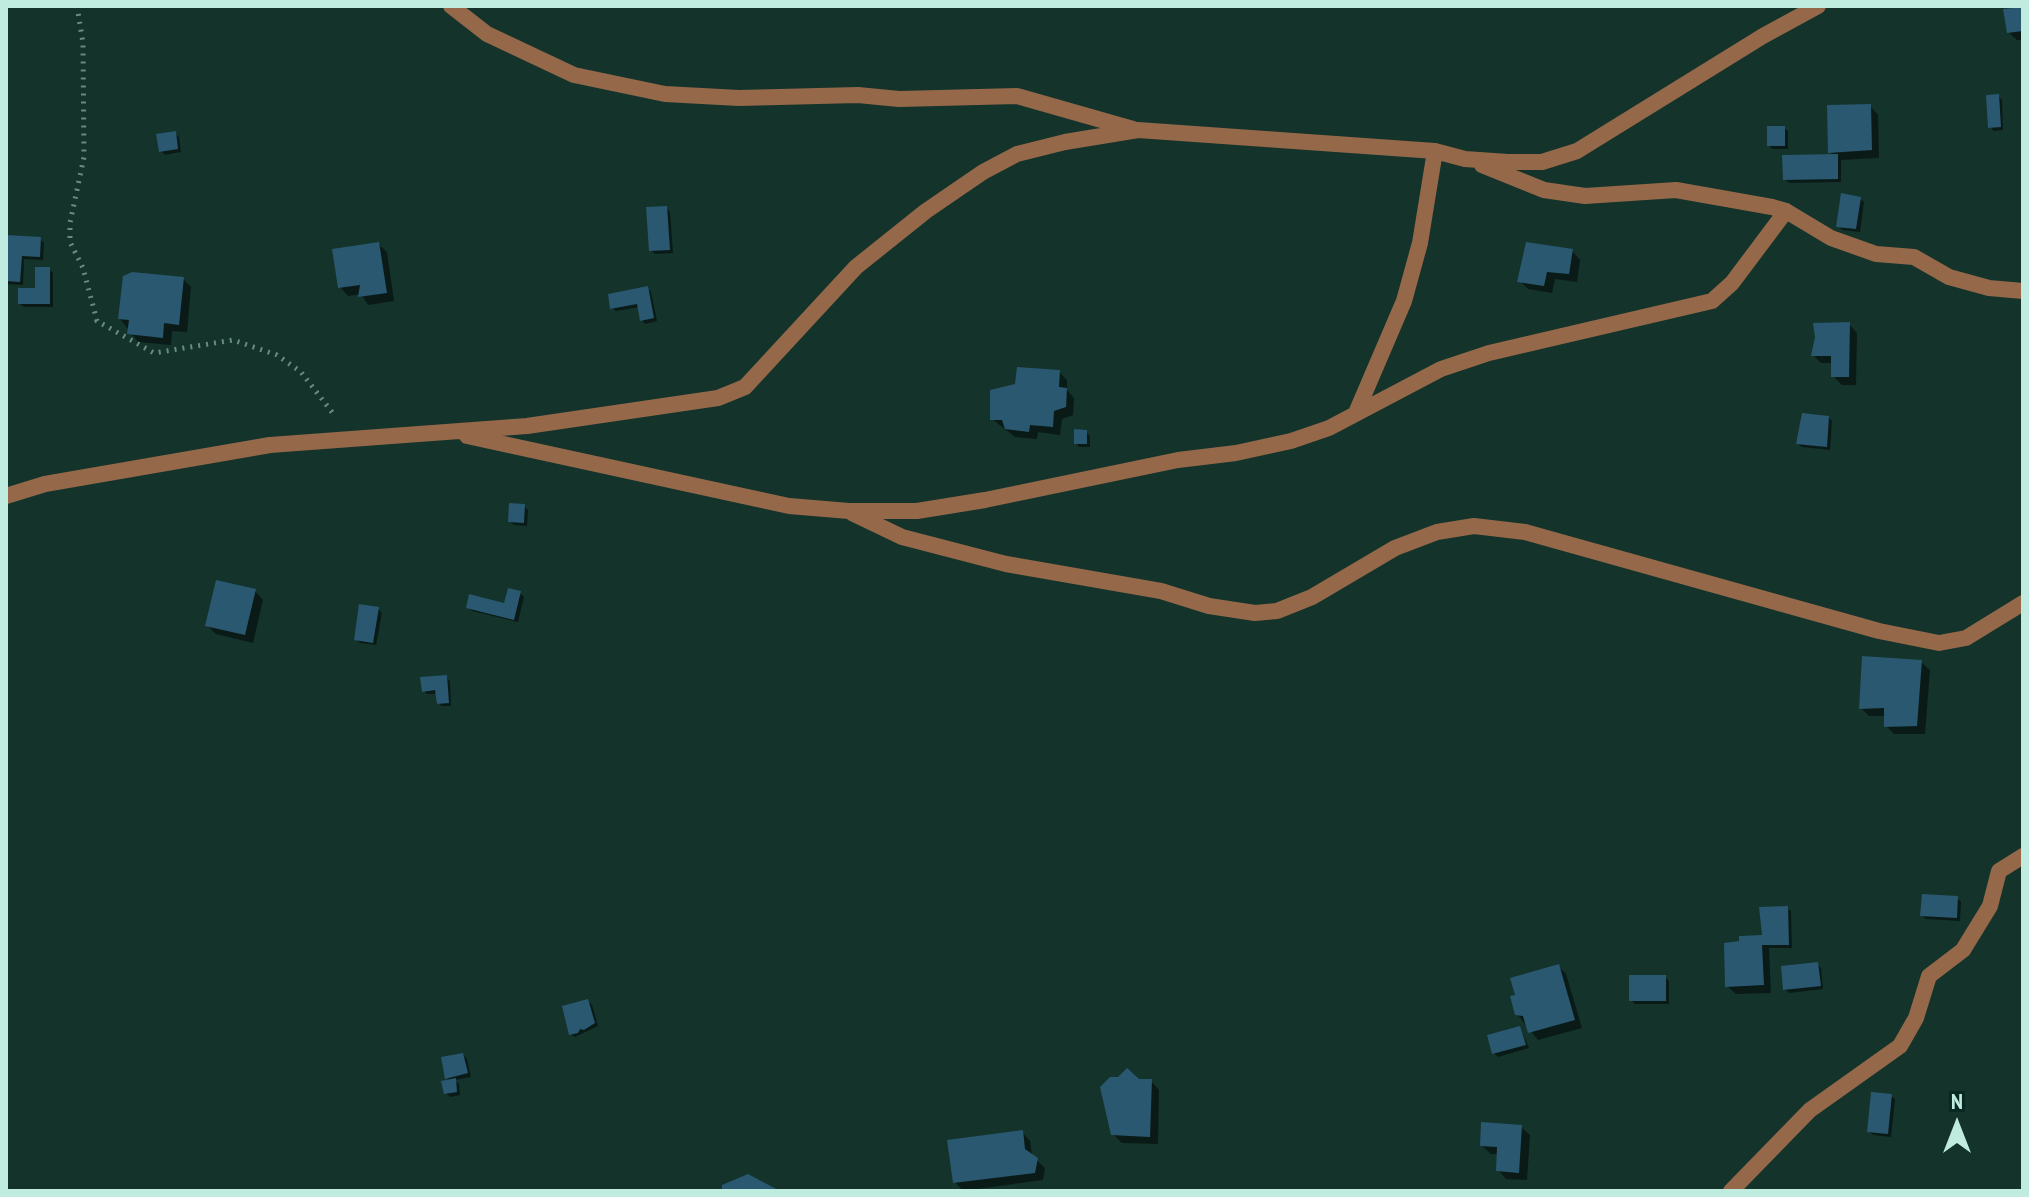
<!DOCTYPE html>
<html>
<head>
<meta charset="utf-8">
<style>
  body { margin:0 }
  #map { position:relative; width:2029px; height:1197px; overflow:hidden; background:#13332b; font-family:"PT Sans Narrow",sans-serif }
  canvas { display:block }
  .frame { position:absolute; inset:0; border:8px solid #c0ecdf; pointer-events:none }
  .north { position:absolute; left:1917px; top:1085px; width:80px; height:80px; -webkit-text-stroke:6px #082921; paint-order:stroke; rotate:0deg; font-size:22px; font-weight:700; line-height:32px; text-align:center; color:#c0ecdf }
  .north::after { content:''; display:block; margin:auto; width:28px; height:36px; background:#c0ecdf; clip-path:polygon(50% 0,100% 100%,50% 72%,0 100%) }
</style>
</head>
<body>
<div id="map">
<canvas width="2029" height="1197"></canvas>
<div class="frame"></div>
<div class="north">N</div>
</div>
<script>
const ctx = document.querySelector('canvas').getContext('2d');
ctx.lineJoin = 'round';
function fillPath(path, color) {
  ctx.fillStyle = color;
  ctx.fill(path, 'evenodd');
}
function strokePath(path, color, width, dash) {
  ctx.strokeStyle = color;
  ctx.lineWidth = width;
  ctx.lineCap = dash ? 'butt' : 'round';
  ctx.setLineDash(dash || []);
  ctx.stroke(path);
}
const shadow = new Path2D(`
  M2023,9V40H2017L2008,32Z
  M1998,96L2002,100L2003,130L1994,131L1990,127Z
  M1870,106L1878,115L1879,158L1841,160V182L1789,183L1785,179L1835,156L1830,152Z
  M1784,128L1788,131V149H1772L1769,145Z
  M175,133L179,137L181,152L165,155L161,151Z
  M1860,199L1864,202L1860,232L1842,230L1838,226Z
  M666,208L670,212L673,253L655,254L651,250Z
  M6,237L40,239L44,243L43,260L24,259L23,285L6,284Z
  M378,244L387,252L394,301L368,305L361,294L348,296L340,287Z
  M1572,251L1580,260L1577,282L1555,279L1552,293L1528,289L1520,281Z
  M49,269L53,273V307H24L20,304L37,290Z
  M183,279L191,287L187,332L172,331L171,345L138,342L120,319Z
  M648,289L651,292L657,321L645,324L642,320L640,307L616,311L612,308Z
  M1849,324L1857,333L1856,385H1842L1833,376V363H1821L1813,355Z
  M1059,372L1067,380V390L1074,398L1073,415L1062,419L1060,435L1038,432L1037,439L1015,437L992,419Z
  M1828,417L1832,421L1830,450L1802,447L1798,444Z
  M1086,432L1090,436V447H1079L1076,443Z
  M524,506L528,510L527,526L514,525L510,522Z
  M255,591L263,600L253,643L216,634L207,625Z
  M520,593L524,597L518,622L472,611L468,607L506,606Z
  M378,609L382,613L376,645L360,643L356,639Z
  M1921,662L1930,670L1925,734H1894L1886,726V716H1869L1861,708Z
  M446,677L450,681L451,706H442L438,703V694H427L424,691Z
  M1957,898L1961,902L1960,921L1926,919L1922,916Z
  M1787,908L1791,911L1792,948H1769L1771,993L1736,994L1727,986Z
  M1817,964L1821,968L1823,989L1789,993L1785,989Z
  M1558,966L1566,974L1582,1028L1538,1040L1517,1014Z
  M1665,977L1669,981V1004H1635L1631,1000Z
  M588,1001L592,1005L598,1026L575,1037L571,1034Z
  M1520,1028L1529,1048L1498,1057L1494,1053Z
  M463,1055L467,1059L471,1077L455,1080L459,1084L460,1095L450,1097L446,1093L450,1081L447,1078Z
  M1138,1081H1151L1159,1090L1158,1144L1122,1143L1113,1134Z
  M1891,1096L1895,1099L1891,1137L1873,1135L1869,1131Z
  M1521,1127L1530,1135L1527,1180L1506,1179L1498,1170L1499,1154H1491L1482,1146Z
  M1022,1132L1030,1141L1032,1156L1045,1168L1043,1180L963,1191L955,1182Z`);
const building = new Path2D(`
  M2023,7V31L2007,33L2003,9Z
  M1999,94L2001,127L1988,128L1986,95Z
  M1871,104L1872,150L1828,153L1827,105Z
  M1767,126H1785V146H1767Z
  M176,131L178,149L159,152L156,134Z
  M1838,154V179L1783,180L1782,155Z
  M1841,193L1861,197L1856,229L1836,227Z
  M667,206L670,250L649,251L646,207Z
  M6,235L41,237L40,257L22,256L20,282L6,281Z
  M379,242L387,293L358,297L360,285L338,288L332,249Z
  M1526,242L1573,249L1569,274L1547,272L1544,286L1517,282Z
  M35,267H50V304H18V288H35Z
  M132,272L184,277L179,325L164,323L163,338L127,334L129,320L118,319L123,276Z
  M648,286L654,318L640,321L637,304L610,309L608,294Z
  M1850,322L1849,377H1831V356H1811L1815,337L1813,323Z
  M1017,367L1060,370L1059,387L1067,388L1066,407L1054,411L1053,427L1030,425L1029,432L1005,429L1002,420H990V390L1015,384Z
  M1802,413L1829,416L1827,447L1796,444Z
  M1074,429L1087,430V444H1074Z
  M509,503L525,504L524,523L508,522Z
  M216,580L256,589L245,635L205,626Z
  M508,588L521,591L514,620L466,608L469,594L504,603Z
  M359,604L379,607L373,643L354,640Z
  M1862,656L1922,660L1917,726L1884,727V708L1859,709Z
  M447,675L449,703L437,704L435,690L422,692L420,677Z
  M1922,894L1958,896L1957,918L1920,916Z
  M1788,906L1789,945H1762L1764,985L1725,987L1724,943L1739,941V936L1762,935L1759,907Z
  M1818,962L1821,986L1783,990L1781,966Z
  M1559,964L1575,1020L1528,1033L1523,1016L1515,1015L1510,996L1515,995L1510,978Z
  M1629,975H1666V1001H1629Z
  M588,999L595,1023L584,1030L580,1029L578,1033L569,1035L562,1006Z
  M1520,1026L1526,1045L1492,1054L1487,1035Z
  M463,1053L468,1073L445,1079L441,1057Z
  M1127,1068L1139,1079H1152L1150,1137L1111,1135L1100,1087L1110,1077H1118Z
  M456,1078L457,1092L444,1094L441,1081Z
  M1871,1092L1892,1094L1888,1134L1867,1132Z
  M1481,1122L1522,1125L1519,1173L1496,1171L1497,1147L1480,1146Z
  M1023,1130L1025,1149L1038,1158L1035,1173L953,1183L947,1140Z
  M748,1174L780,1191H722V1185Z`);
const path = new Path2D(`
  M77,6L83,43L84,157L70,223V242L83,268L97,321L154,353L233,340L277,355L301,372L335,416`);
const street = new Path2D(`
  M451,6L487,34L574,75L665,94L739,98L858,95L899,99L1017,96L1133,129
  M1482,165L1544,190L1585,196L1676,190L1772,207L1786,211L1831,238L1876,254L1914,257L1949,277L1989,288L2023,291
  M1356,413L1404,301L1420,243L1435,151
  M467,436L789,506L849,511H917L985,500L1178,460L1236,453L1291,441L1329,428L1441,369L1489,353L1712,301L1732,283L1786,211
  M6,496L45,484L270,445L527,426L718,398L745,387L856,267L926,211L983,172L1017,154L1065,142L1138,130L1435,151L1465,159L1508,162H1542L1577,151L1763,36L1818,6
  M852,513L902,537L1006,564L1161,591L1209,606L1255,613L1277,611L1312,597L1395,548L1437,532L1474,526L1525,532L1879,631L1939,643L1966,638L2023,603
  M1731,1191L1810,1110L1900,1046L1916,1018L1929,976L1963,950L1990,906L1999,871L2023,856`);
fillPath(shadow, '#0007');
fillPath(building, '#2a5871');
strokePath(path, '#678d82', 5, [2, 6]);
strokePath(street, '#956849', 16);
</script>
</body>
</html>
